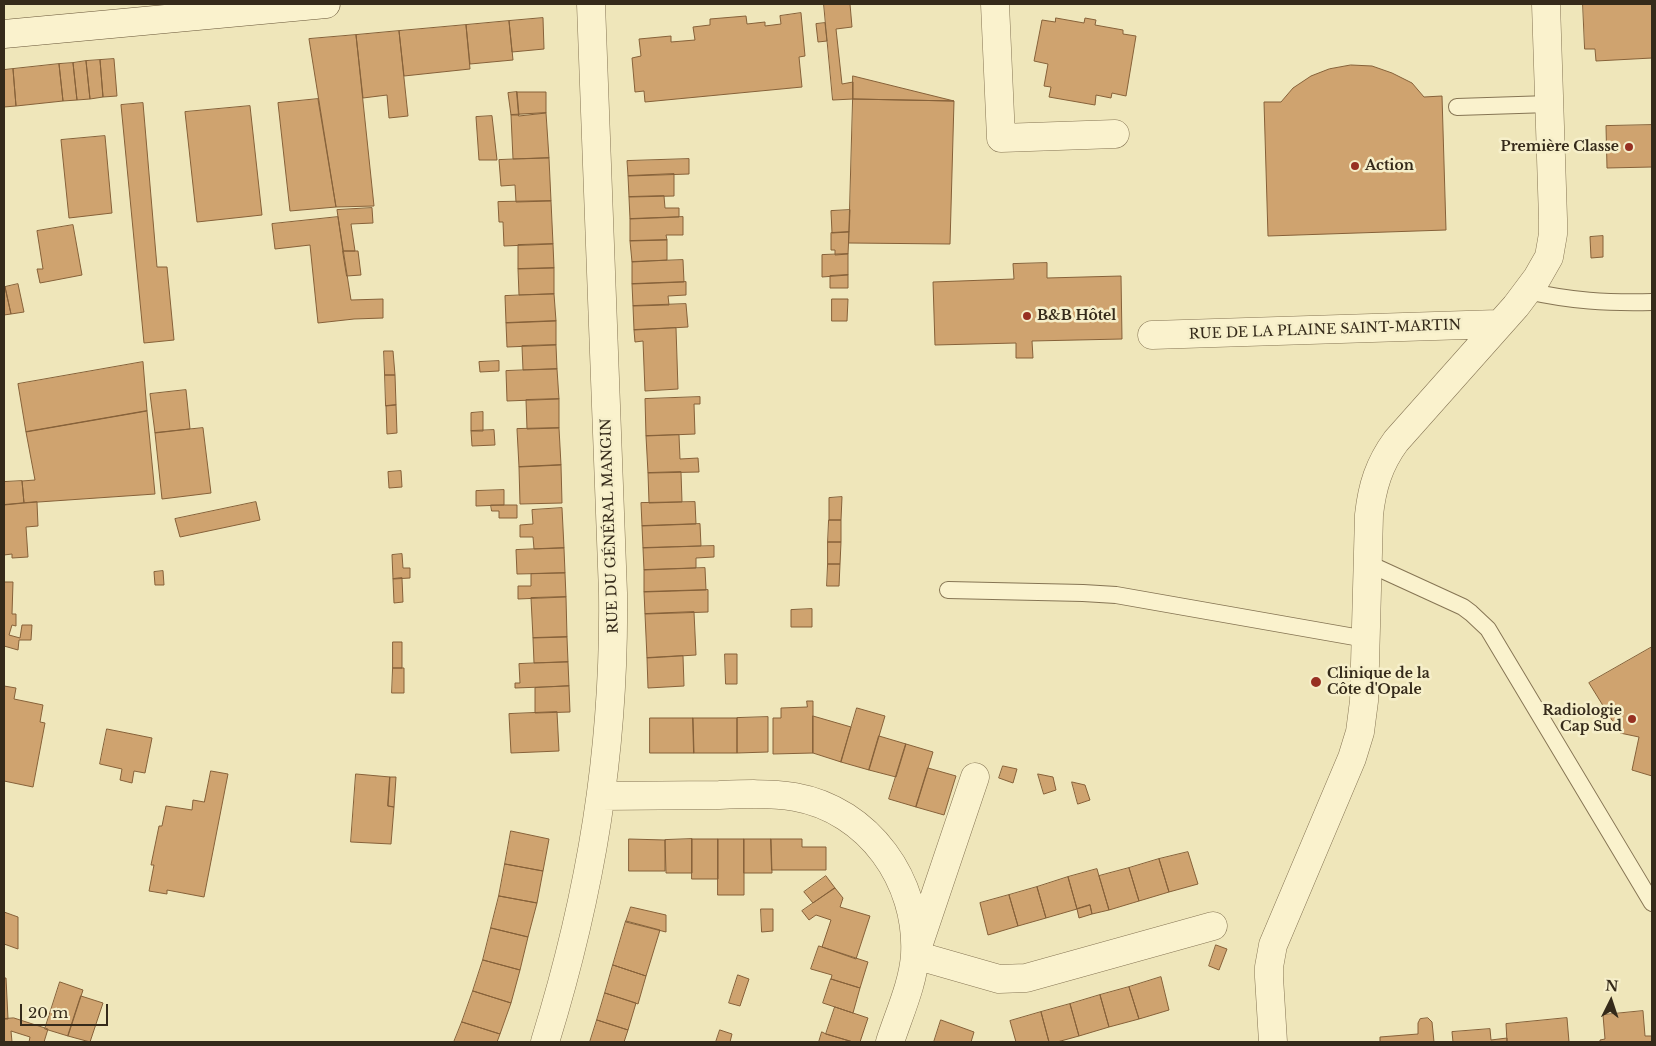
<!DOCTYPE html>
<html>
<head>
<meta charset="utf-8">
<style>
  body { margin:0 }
  #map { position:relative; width:1656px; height:1046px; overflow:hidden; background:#efe6ba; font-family:"Libre Baskerville",serif }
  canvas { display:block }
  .frame { position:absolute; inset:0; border:5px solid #352a1a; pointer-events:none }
  .north { position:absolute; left:1586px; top:976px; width:50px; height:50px; -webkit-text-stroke:4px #f6efca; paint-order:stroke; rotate:4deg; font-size:14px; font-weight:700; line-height:20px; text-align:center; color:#352a1a }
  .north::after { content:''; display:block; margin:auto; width:18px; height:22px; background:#352a1a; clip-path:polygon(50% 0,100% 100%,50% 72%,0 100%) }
  .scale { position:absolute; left:20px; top:1004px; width:88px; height:22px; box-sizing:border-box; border:2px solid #352a1a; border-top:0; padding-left:6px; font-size:15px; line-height:18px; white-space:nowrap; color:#352a1a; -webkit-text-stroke:4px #f6efca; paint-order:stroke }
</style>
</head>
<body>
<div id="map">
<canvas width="1656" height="1046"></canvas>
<div class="frame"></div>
<div class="north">N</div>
<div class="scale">20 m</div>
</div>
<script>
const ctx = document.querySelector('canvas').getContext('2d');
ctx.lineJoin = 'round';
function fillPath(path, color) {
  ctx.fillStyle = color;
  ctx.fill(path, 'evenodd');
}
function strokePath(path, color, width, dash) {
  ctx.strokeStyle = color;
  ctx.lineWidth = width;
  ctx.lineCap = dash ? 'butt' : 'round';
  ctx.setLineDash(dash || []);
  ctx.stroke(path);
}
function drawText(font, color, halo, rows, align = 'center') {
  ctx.font = font + ' "Libre Baskerville",serif';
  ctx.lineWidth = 5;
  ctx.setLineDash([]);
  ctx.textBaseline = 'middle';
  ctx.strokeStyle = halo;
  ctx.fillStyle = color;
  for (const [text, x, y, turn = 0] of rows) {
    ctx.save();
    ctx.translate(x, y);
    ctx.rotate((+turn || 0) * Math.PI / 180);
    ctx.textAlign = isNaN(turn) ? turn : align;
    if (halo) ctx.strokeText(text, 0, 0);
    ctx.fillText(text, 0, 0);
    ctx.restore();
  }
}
const building = new Path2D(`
  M824,4H850L852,27L836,29L842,84L853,82V99L833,100Z
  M1583,4H1652V58L1596,61L1595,49H1585Z
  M801,13L805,56L799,57L802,87L645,102L644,91L635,92L632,58L641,56L639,39L671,36V42L695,40L693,27L710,25V19L746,16L747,24L765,22V26L781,24L780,16Z
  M543,18L544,49L512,52L509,21Z
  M1056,18L1084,23L1085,18L1096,20L1095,25L1123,30V34L1136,36L1126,96L1112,93L1111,98L1096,95L1095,105L1049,97L1051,87L1044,86L1048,64L1034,61L1042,20L1055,22Z
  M509,21L513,60L470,64L466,25Z
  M825,23L827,41L818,42L816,24Z
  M466,25L470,69L404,76L399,31Z
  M399,31L408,116L389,118L387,95L363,98L356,35Z
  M356,35L374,206L336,207L309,39Z
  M114,59L117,96L103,97L100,60Z
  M100,60L103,97L90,99L86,61Z
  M86,61L90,99L77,100L73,63Z
  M73,63L77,100L63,101L59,64Z
  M59,64L63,101L16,106L13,69Z
  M1351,65L1372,66L1392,73L1412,83L1424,97L1442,96L1446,230L1268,236L1264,102H1281L1293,88L1311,76L1329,69Z
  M13,69L16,106L4,107V70Z
  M853,76L954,101L853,99Z
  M517,92H546V113L519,116Z
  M517,92L519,115H511L508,93Z
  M318,99L336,207L290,211L278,103Z
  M853,99L954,101L950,244L849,243Z
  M143,103L157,267H167L174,340L144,343L121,105Z
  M250,106L262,215L197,222L185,112Z
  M546,113L549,158L513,159L511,115Z
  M492,116L497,160H479L476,117Z
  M1652,125V167L1607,168L1606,126Z
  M105,136L112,213L69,218L61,140Z
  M549,158L551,201L516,202L515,185L501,186L499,160Z
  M689,159V174L628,176L627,161Z
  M674,174V196L629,197L628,176Z
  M664,196L665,208H679V217L630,219L629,197Z
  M551,201L553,244L504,246L503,222H499L498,202Z
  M372,208L373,223L351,224L355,251H343L337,210Z
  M850,210L849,232L832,233L831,211Z
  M338,217L351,300L383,299V318L354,319L318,323L310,245L275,249L272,224Z
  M683,217V235H666L667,240L630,241V219Z
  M73,225L82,275L40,283L37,269H43L37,231Z
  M849,232L848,254L835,255V250H831V233Z
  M1603,236V257L1591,258L1590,237Z
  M667,240V260L632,262L630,241Z
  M553,244L554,268L518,269V245Z
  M343,251H358L361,275L347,276Z
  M848,254V275L822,277V255Z
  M683,260L684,282L632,284V262Z
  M1047,263V278L1121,276L1122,339L1032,341L1033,358H1016V343L935,345L933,282L1014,279L1013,264Z
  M554,268V294L519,295L518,269Z
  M848,275V288H830V276Z
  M686,282V295L668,296L669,305L633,306L632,284Z
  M18,284L24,312L11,314L5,287Z
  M4,287H5L11,314L4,315Z
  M554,294L556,321L506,323L505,296Z
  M832,299H848L847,321H832Z
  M686,304L688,327L634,330L633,306Z
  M556,321V345L507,347L506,323Z
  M676,328L678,389L645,391L643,341L635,342L634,330Z
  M556,345L557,369L523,370L522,346Z
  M384,351H393L395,375H385Z
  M499,361V371L480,372L479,362Z
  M143,362L147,411L26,432L18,384Z
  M557,369L559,399L507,401L506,371Z
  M385,375H395L396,405L386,406Z
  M186,390L190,429L155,433L150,394Z
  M700,397V404H694L695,434L646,436L645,399Z
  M559,399V428L527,429L526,400Z
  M396,405L397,433L387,434L386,406Z
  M147,411L155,494L24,503L22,481L35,480L26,432Z
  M483,412V431H471V413Z
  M203,428L211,493L162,499L155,433Z
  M559,428L561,465L519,467L517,429Z
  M494,430L495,445L472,446L471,431Z
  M679,435L680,459L698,458L699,472L648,473L646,436Z
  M561,465L562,503L520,504L519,467Z
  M401,471L402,487L389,488L388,472Z
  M681,472L682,502L649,503L648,473Z
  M22,481L24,503L4,505V482Z
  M504,490V505L476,506V491Z
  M842,497L841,520H829V498Z
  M37,502L38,526L26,527L28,557L12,558V554L4,555V505Z
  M256,502L260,520L180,537L175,519Z
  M695,502L696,524L642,526L641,503Z
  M491,505H517V518H499V511H492Z
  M562,508L564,548L534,549L533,537H520V525L533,524L532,510Z
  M829,520H841V542H828Z
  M700,524L701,546L643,548L642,526Z
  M828,542H841L840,564H828Z
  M714,546V557L696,558V568L644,570L643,548Z
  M564,548L565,573L517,574L516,550Z
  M402,554L403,568H410V578L393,579L392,555Z
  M828,564H840L839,586H827Z
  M705,568L706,590L644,592V570Z
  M163,571L164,585H155L154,572Z
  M565,573L566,597L518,599V586H531V574Z
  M402,578L403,602L394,603L393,579Z
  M4,582H13L12,614H16V626L12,625L9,635L20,638L22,625H32L31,640H19L18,650L4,646Z
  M708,590V612L645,614L644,592Z
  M566,597L567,637L533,638L531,598Z
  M812,609V627H791V610Z
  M694,612L696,655L647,658L645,614Z
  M567,637L568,662L534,663L533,638Z
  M393,642H402V668H393Z
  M1652,647V776L1632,770L1639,737L1620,733L1589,683Z
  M725,654H737V684H726Z
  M683,656L684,686L648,688L647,658Z
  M568,662L569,686L515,688V683H520L519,664Z
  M393,668H404V693H392Z
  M4,686L16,688L14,699L43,705L40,722L45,723L33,787L4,781Z
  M569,686L570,712L535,713V688Z
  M807,701H813V753L773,754V718H781V708L807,707Z
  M857,708L885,716L869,770L841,762Z
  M557,712L559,751L511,753L509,714Z
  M813,716L851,727L841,762L813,753Z
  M768,717V752L737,753V718Z
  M650,718H693L694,753H650Z
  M693,718H737V753H694Z
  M107,729L152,738L145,773L134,771L132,783L120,780L122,769L100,764Z
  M879,736L906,744L896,777L869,770Z
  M906,744L933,752L916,807L889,799Z
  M1003,766L1017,769L1013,783L999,778Z
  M928,768L956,776L944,815L916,807Z
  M211,771L228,774L204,897L167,890V894L149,891L154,865H151L159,826H162L166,806L192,810L193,800L204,802Z
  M356,774L390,777L388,806L394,807L391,844L351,842Z
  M1038,774L1053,777L1056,790L1044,794Z
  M390,777H396L394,807L388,806Z
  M1072,782L1085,785L1090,800L1078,804Z
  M511,831L549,839L543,871L505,864Z
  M629,839L665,840V871H629Z
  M692,839V873H666L665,840Z
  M692,839H718V879H692Z
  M718,839H744V895H718Z
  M744,839H771L772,873H744Z
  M771,839H802V847H826V870H772Z
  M1188,852L1198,884L1169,892L1159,859Z
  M1159,859L1169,892L1139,901L1129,868Z
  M505,864L543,871L537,903L499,896Z
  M1129,868L1139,901L1109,910L1099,876Z
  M1097,869L1109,910L1092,914L1090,905L1077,909L1068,877Z
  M826,876L835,888L813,903L804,892Z
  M1068,877L1077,909L1046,918L1037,887Z
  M1037,887L1046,918L1018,926L1009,895Z
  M835,888L843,898L840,907L870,916L856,959L822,947L831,920L816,915L809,920L802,911Z
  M1009,895L1018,926L988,935L980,903Z
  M499,896L537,903L528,937L491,928Z
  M1090,905L1092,914L1079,918L1077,909Z
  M631,907L666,915V932L626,922Z
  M761,909H773V931L762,932Z
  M4,912L18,917V949L4,944Z
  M626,921L660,930L646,976L613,965Z
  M491,928L528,937L520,970L483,960Z
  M1216,945L1227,949L1219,970L1209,966Z
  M819,946L868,962L860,988L831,979L832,975L811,969Z
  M483,960L520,970L511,1003L473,991Z
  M613,965L646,976L638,1004L605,993Z
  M738,975L749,979L740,1006L729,1003Z
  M1161,977L1169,1010L1139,1019L1129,987Z
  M4,978H6L8,1019H4Z
  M831,979L860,988L853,1013L823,1003Z
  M60,982L83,990L68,1036L45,1029Z
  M1129,987L1139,1019L1109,1027L1100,995Z
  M473,991L511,1003L500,1034L462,1022Z
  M605,993L636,1003L628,1030L597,1020Z
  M1100,995L1109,1027L1079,1036L1070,1004Z
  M81,996L103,1003L90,1042L68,1036Z
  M1070,1004L1079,1036L1057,1042H1049L1041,1012Z
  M835,1007L868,1018L860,1042H853L826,1034Z
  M1643,1011L1645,1036H1652V1042H1600V1040L1605,1039L1603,1015Z
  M1041,1012L1049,1042H1016L1010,1021Z
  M14,1018L48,1029L44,1042H29L30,1037L11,1031L12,1042H4V1019Z
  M1428,1018L1432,1022L1434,1042H1380V1037L1418,1034V1023L1420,1019Z
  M1567,1018L1569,1042H1507L1506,1024Z
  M597,1020L628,1030L624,1042H590Z
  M941,1020L974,1032L971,1042H934Z
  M462,1022L500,1034L497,1042H454Z
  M1490,1029L1491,1040L1507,1038V1042H1453L1452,1032Z
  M720,1030L732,1034L730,1042H716Z
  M822,1032L826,1034L853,1042H819Z`);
const lane = new Path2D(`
  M1457,107L1549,104
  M1527,291C1572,301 1606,303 1652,302
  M1367,563L1463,607L1471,613L1488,629L1652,903
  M948,590L1083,593L1116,595L1366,639`);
const street = new Path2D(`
  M995,4L1001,138L1115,134
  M1152,335L1498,324
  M975,777L915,955L999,979L1026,978L1213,926
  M601,796C641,796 680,795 719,795C744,794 770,793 795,797C869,810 919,881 915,955C913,984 899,1014 890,1042
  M545,1042C591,893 615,750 613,593L591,4
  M1273,1042L1269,977V967L1273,945L1352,758L1360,732L1364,701L1369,515C1372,487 1379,464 1396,441L1516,306L1537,278L1549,257L1553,234V219L1546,4`);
const secondary = new Path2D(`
  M4,34L326,4`);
const markers = [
  [1629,147,5,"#973022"],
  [1355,166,5,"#973022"],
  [1027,316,5,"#973022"],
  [1316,682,6,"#973022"],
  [1632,719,5,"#973022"]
];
const poiNames = [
  ["Première Classe",1619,147,"right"],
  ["Action",1365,166],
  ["B&B Hôtel",1037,316],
  ["Clinique de la",1327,674],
  ["Côte d'Opale",1327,690],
  ["Radiologie",1622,711,"right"],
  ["Cap Sud",1622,727,"right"]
];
const streetNames = [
  ["RUE DE LA PLAINE SAINT-MARTIN",1325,330,-2],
  ["RUE DU GÉNÉRAL MANGIN",610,526,-92]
];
fillPath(building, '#cfa36f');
strokePath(building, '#866139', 1);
strokePath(lane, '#867554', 18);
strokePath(street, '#867554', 29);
strokePath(secondary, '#685638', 29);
strokePath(lane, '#faf2cd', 16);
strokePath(street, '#faf2cd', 28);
strokePath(secondary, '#faf2cd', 28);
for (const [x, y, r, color] of markers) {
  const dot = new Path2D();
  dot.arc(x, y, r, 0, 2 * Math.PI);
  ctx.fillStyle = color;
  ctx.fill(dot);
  strokePath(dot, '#f6efca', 2);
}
drawText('bold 14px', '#352a1a', '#f6efca', poiNames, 'left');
drawText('14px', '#352a1a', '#f6efca', streetNames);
</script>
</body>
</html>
